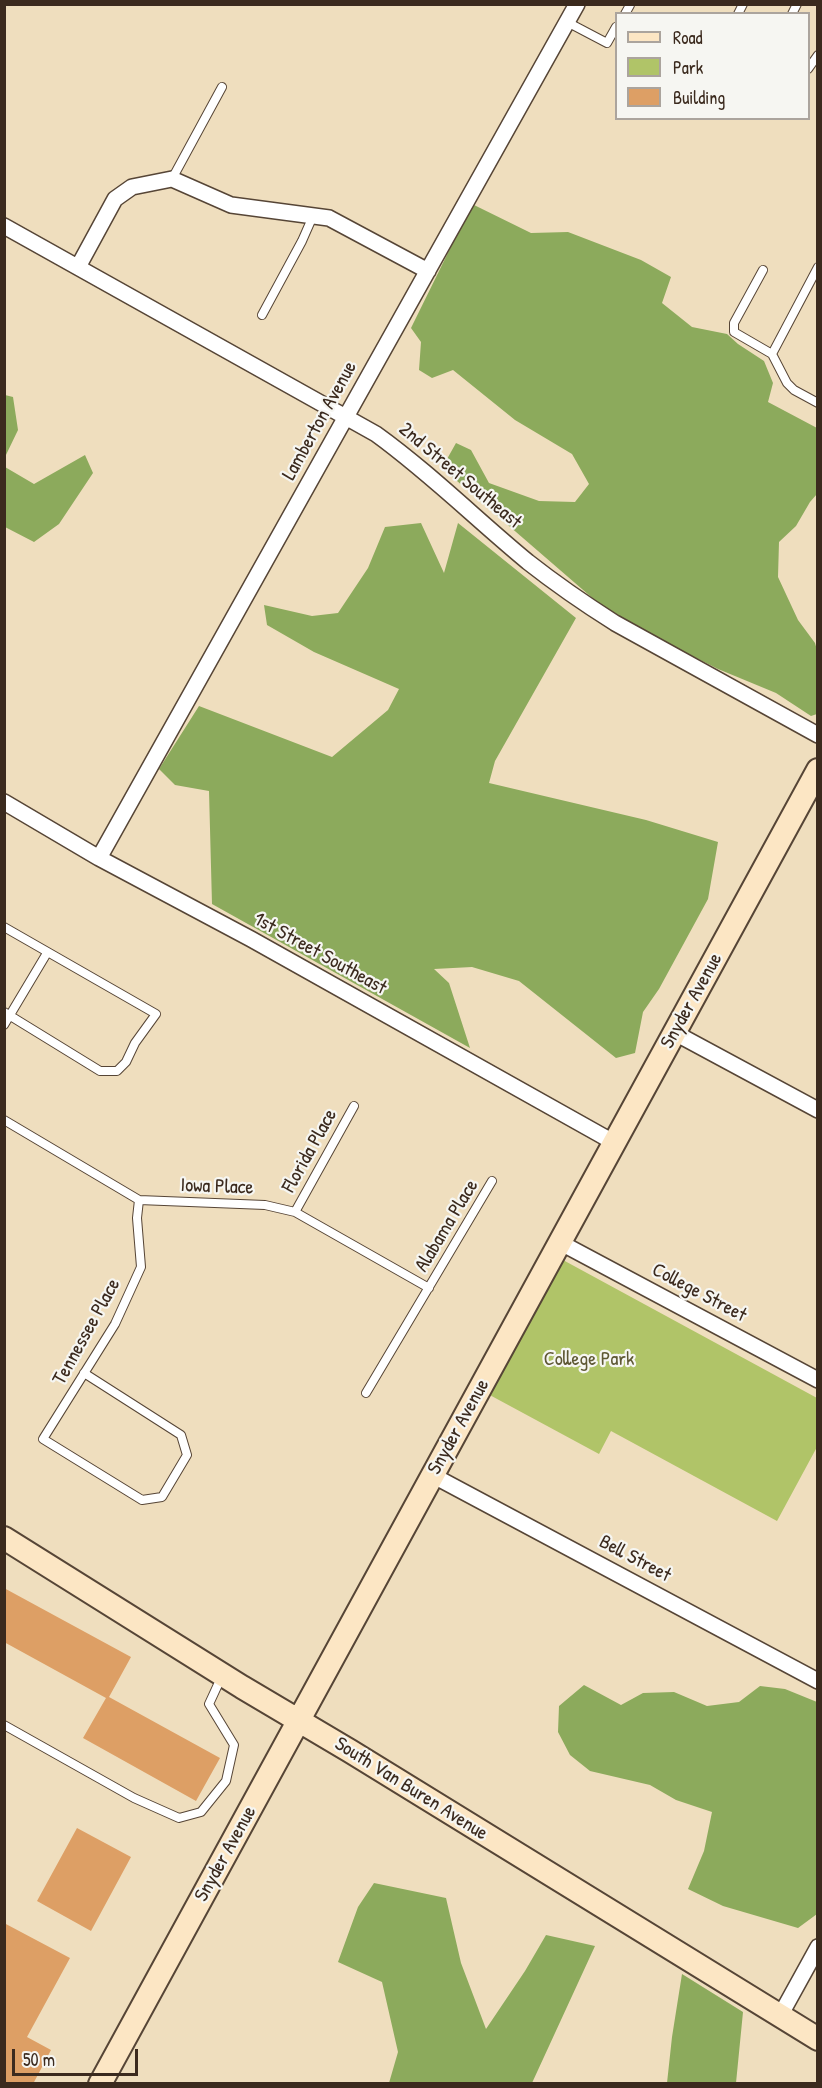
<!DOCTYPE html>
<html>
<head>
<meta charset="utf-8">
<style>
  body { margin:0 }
  #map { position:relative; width:822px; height:2088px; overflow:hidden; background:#efdebe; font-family:"Patrick Hand",sans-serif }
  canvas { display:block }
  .frame { position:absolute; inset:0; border:6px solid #3b2a1e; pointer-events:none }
  .legend { position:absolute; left:615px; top:12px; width:195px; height:108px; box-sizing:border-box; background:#f6f6f2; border:2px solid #aba49d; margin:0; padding:8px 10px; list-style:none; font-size:18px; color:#3b2a1e }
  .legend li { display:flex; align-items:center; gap:12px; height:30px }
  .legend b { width:30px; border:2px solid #aba49d }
  .scale { position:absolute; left:12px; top:2049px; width:126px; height:27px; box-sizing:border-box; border:3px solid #3b2a1e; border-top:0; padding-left:8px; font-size:18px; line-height:21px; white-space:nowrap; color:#3b2a1e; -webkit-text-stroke:4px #f6f6f2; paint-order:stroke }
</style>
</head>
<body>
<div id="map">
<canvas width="822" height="2088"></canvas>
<div class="frame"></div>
<ul class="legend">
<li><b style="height:8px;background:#fce6c4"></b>Road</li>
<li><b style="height:16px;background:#b0c468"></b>Park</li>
<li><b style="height:16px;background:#dd9f65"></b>Building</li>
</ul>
<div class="scale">50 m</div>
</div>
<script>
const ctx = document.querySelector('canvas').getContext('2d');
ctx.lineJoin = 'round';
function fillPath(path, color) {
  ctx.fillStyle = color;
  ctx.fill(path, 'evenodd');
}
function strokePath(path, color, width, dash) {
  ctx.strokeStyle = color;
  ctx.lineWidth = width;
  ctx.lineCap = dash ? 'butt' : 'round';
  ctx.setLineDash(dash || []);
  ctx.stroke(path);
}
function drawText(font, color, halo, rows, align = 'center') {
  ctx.font = font + ' "Patrick Hand",sans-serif';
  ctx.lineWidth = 4.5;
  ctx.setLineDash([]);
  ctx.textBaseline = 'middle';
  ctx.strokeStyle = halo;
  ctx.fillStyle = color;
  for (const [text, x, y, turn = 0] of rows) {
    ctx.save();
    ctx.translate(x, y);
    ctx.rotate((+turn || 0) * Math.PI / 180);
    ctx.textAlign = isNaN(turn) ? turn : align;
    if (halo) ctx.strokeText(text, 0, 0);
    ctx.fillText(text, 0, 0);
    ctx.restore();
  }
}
const green = new Path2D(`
  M563,1260L817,1398V1447L777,1521L611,1431L599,1454L486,1393Z`);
const forest = new Path2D(`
  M472,204L531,233L568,232L641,260L671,277L662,303L692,327L727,334L738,344L764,361L773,383L768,402L817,428V494L810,502L796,526L779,542L778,577L798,620L815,643L817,650V714L811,716L776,693L718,669L649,634L597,602L442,468L456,443L471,450L489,483L539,501L575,502L589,484L572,454L515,420L453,370L432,378L419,370L421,342L411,328Z
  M5,395L13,397L18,430L5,457Z
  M85,455L93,473L59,524L34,542L5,527V467L34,484Z
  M421,523L444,573L458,523L576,618L495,761L489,783L646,820L718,842L708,899L659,989L643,1012L635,1053L616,1058L519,981L472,967L434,969L449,983L470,1048L212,904L209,791L175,785L159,769L199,706L332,757L388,710L399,689L314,652L267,625L264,605L312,616L338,613L368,568L385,527Z
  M584,1685L621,1705L643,1693L674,1692L707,1706L739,1702L760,1686L785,1689L817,1702V1914L798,1928L723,1906L688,1889L704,1851L712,1812L676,1800L650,1785L590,1771L570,1755L558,1732L559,1706Z
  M374,1883L446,1898L461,1963L486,2029L525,1971L546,1935L595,1946L532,2083H389L398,2052L382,1982L338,1962L358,1907Z
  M682,1974L743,2012L736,2083H667L672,2037Z`);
const building = new Path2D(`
  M4,1588L131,1657L109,1697L220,1758L196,1801L83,1738L106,1698L4,1642Z
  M77,1828L131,1857L91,1931L37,1901Z
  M4,1923L70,1958L27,2037L51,2050L33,2084H4Z`);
const lane = new Path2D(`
  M625,14L630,5
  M738,14L743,4
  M792,14L797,4
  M567,22L607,43L616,27
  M808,69L818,55
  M172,179L222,87
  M763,270L734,323V332L772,354L787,383L794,390L818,403
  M262,315L302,241L313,216
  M772,354L818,267
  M4,927L156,1014L135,1043L126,1062L117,1071H100L4,1012
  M4,1025L47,953
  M4,1120L139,1200L265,1205L295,1212L429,1288
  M295,1212L354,1106
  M84,1373L181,1435L187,1455L162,1497L142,1500L43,1439L115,1324L141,1267L137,1218L139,1200
  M366,1393L492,1181
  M4,1725L134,1798L179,1818L201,1812L226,1781L234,1745L209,1704L221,1678`);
const street = new Path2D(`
  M4,226L376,434C430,473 477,520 528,562C556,584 585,604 615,623L818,735
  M78,267L115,199L132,187L172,179L231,205L329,218L428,271
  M4,802L99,858L251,939L615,1143
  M99,858L577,4
  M675,1033L818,1110
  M561,1243L818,1380
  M432,1475L818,1681
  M780,2016L818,1947`);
const secondary = new Path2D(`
  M4,1538L242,1687L350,1751L818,2039
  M100,2084L818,770`);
const streetNames = [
  ["Lamberton Avenue",320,421,-61],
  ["2nd Street Southeast",460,476,40],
  ["1st Street Southeast",320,954,29],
  ["Snyder Avenue",692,1001,-61],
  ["Florida Place",310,1151,-61],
  ["Iowa Place",217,1187,2],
  ["Alabama Place",447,1226,-59],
  ["College Street",699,1293,28],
  ["Tennessee Place",87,1332,-61],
  ["Snyder Avenue",459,1427,-61],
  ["Bell Street",635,1559,28],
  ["South Van Buren Avenue",411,1789,32],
  ["Snyder Avenue",226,1854,-61]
];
const parkNames = [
  ["College Park",589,1360]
];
fillPath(green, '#b0c468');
fillPath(forest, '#8caa5c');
fillPath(building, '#dd9f65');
strokePath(lane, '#564536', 10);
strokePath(street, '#564536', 18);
strokePath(secondary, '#564536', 26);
strokePath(lane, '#fff', 8);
strokePath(street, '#fff', 15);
strokePath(secondary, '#fce6c4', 22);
drawText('20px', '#3b2a1e', '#f6f6f2', streetNames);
drawText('20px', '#5e5834', '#f6f6f2', parkNames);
</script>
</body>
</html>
